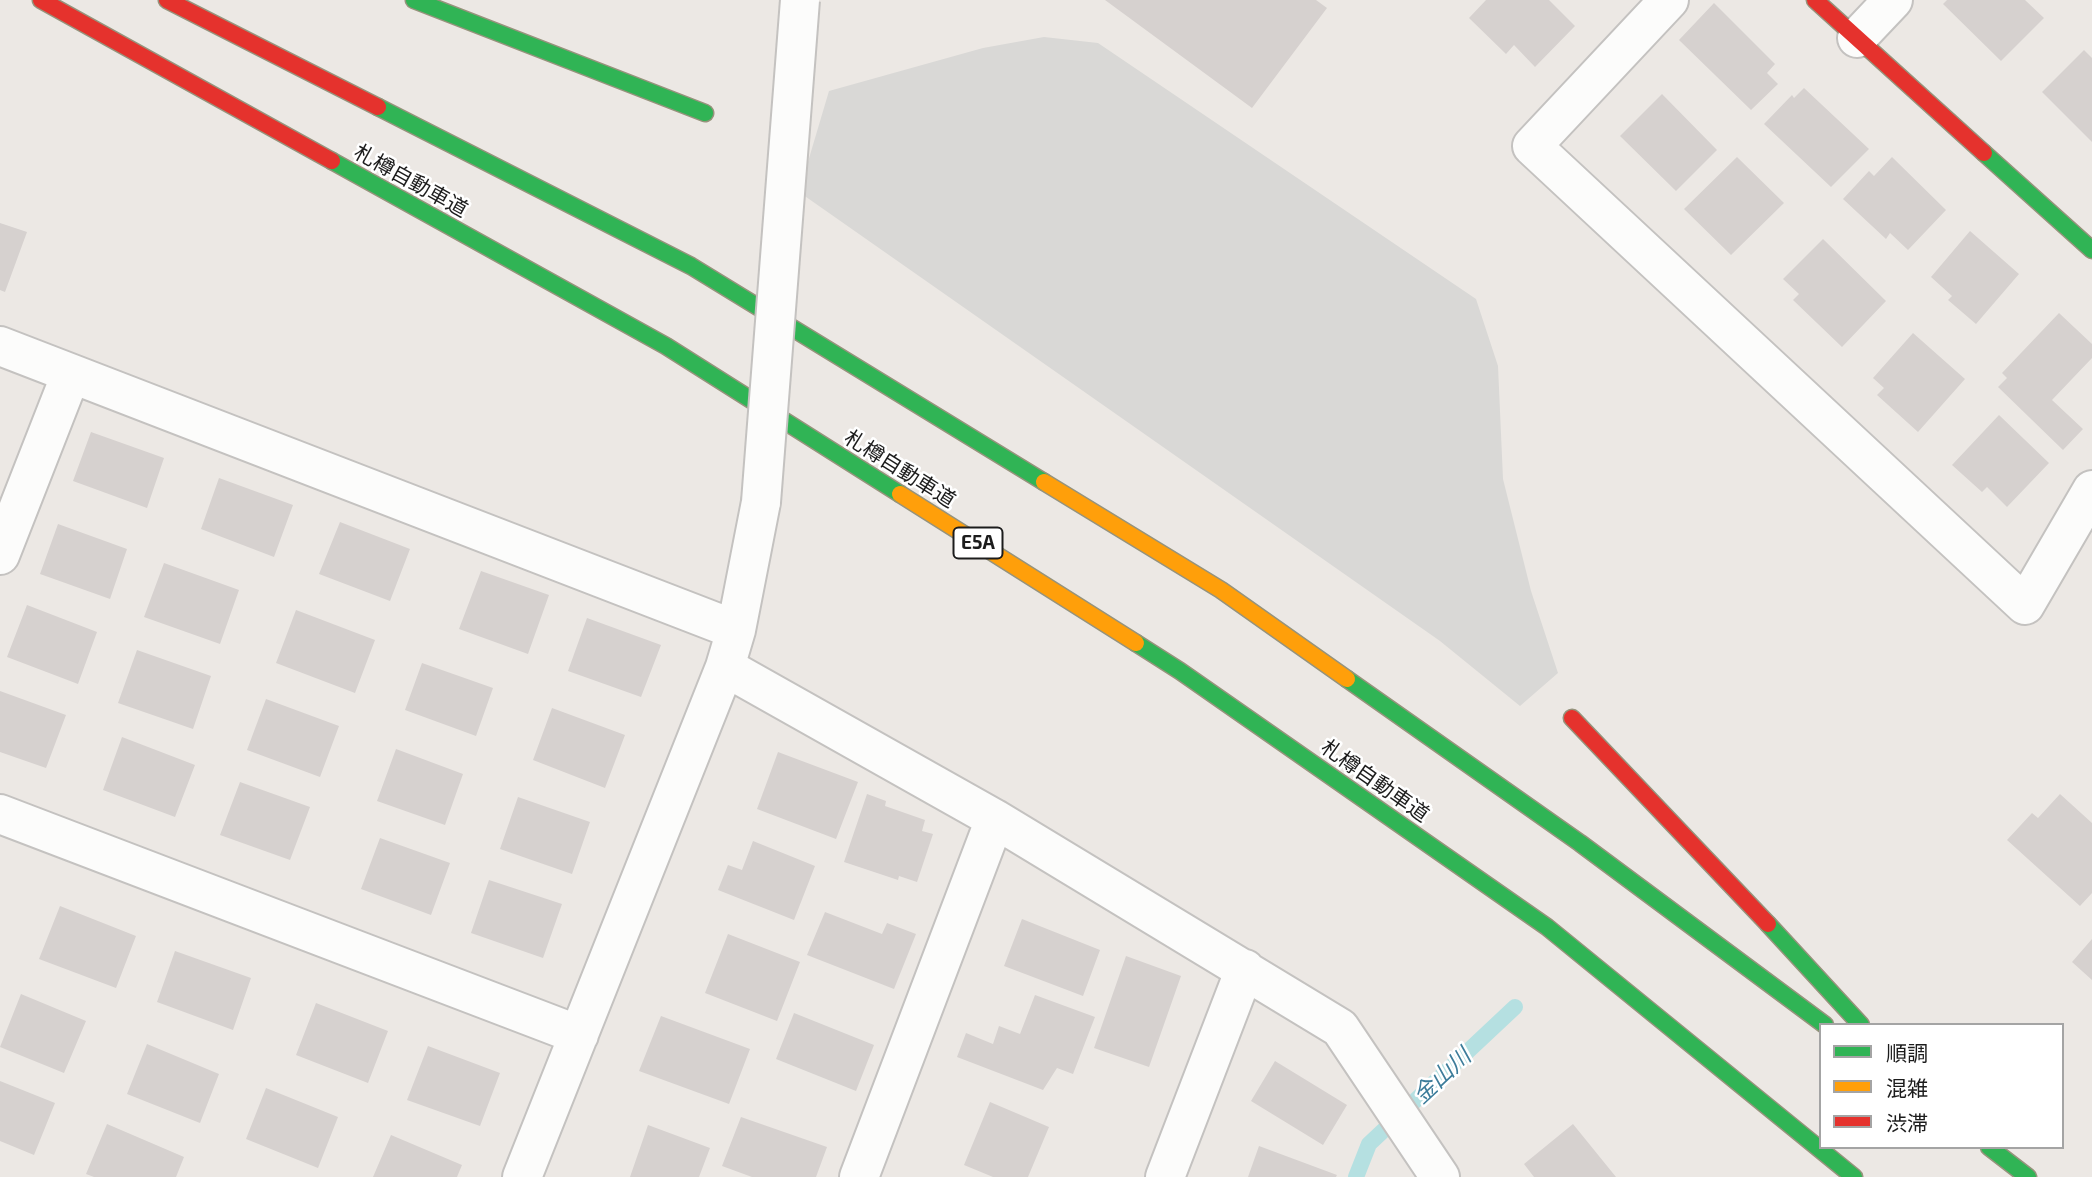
<!DOCTYPE html>
<html>
<head>
<meta charset="utf-8">
<style>
  body { margin:0 }
  #map { position:relative; width:2092px; height:1177px; overflow:hidden; background:#ece8e4; font-family:"Exo 2","Noto Sans JP",sans-serif }
  canvas { display:block }
  .legend { position:absolute; left:1819px; top:1023px; width:245px; height:126px; box-sizing:border-box; background:#fff; border:2px solid #a4a4a4; margin:0; padding:9px 12px; list-style:none; font-size:21px; color:#1c1c1c }
  .legend li { display:flex; align-items:center; gap:14px; height:35px }
  .legend b { width:35px; border:2px solid #a4a4a4 }
</style>
</head>
<body>
<div id="map">
<canvas width="2092" height="1177"></canvas>
<ul class="legend">
<li><b style="height:9px;background:#30b455"></b>順調</li>
<li><b style="height:9px;background:#ff9f0a"></b>混雑</li>
<li><b style="height:9px;background:#e5322d"></b>渋滞</li>
</ul>
</div>
<script>
const ctx = document.querySelector('canvas').getContext('2d');
ctx.lineJoin = 'round';
function fillPath(path, color) {
  ctx.fillStyle = color;
  ctx.fill(path, 'evenodd');
}
function strokePath(path, color, width, dash) {
  ctx.strokeStyle = color;
  ctx.lineWidth = width;
  ctx.lineCap = dash ? 'butt' : 'round';
  ctx.setLineDash(dash || []);
  ctx.stroke(path);
}
function drawText(font, color, halo, rows, align = 'center') {
  ctx.font = font + ' "Exo 2","Noto Sans JP",sans-serif';
  ctx.lineWidth = 5;
  ctx.setLineDash([]);
  ctx.textBaseline = 'middle';
  ctx.strokeStyle = halo;
  ctx.fillStyle = color;
  for (const [text, x, y, turn = 0] of rows) {
    ctx.save();
    ctx.translate(x, y);
    ctx.rotate((+turn || 0) * Math.PI / 180);
    ctx.textAlign = isNaN(turn) ? turn : align;
    if (halo) ctx.strokeText(text, 0, 0);
    ctx.fillText(text, 0, 0);
    ctx.restore();
  }
}
const religious = new Path2D(`
  M1044,37L1098,43L1476,299L1498,366L1503,479L1531,591L1558,673L1520,706L1440,641L799,192L829,91L983,48Z`);
const stream = new Path2D(`
  M1356,1177L1369,1144L1515,1007`);
const building = new Path2D(`
  M1105,0H1316L1327,8L1252,108Z
  M1486,0H1549L1575,26L1535,67L1514,45L1506,54L1469,18Z
  M1947,0H2025L2044,18L2001,61L1943,4Z
  M1714,3L1775,64L1767,73L1778,84L1751,110L1679,40Z
  M2084,50L2092,58V142L2042,92Z
  M1804,88L1869,149L1831,187L1764,124L1792,95L1794,98Z
  M1662,94L1717,150L1676,191L1620,136Z
  M1737,157L1784,203L1731,255L1684,209Z
  M1892,157L1946,210L1908,250L1890,233L1886,239L1843,199L1869,171L1874,176Z
  M0,223L27,232L5,292L0,290Z
  M1970,231L2019,274L1976,324L1948,300L1952,296L1931,277Z
  M1823,239L1886,301L1842,347L1793,300L1799,294L1783,279Z
  M2059,313L2092,344V358L2052,400L2083,429L2063,450L1998,387L2007,378L2002,373Z
  M1913,333L1965,379L1918,432L1877,395L1884,388L1873,378Z
  M1999,415L2049,463L2007,507L1987,487L1982,492L1952,465Z
  M91,432L164,458L147,508L73,481Z
  M219,478L293,505L274,557L201,529Z
  M340,522L410,549L390,601L319,574Z
  M58,524L127,549L110,599L40,574Z
  M164,563L239,590L220,644L144,617Z
  M481,571L549,595L528,654L459,629Z
  M27,605L97,632L78,684L7,657Z
  M296,610L375,640L355,693L276,663Z
  M587,618L661,645L641,697L568,671Z
  M137,650L211,676L193,729L118,703Z
  M422,663L493,688L476,736L405,710Z
  M0,691L66,715L46,768L0,752Z
  M266,699L339,726L320,777L247,750Z
  M552,708L625,735L605,788L533,760Z
  M122,737L195,765L175,817L103,790Z
  M396,749L463,774L445,825L377,801Z
  M778,752L858,782L836,839L757,809Z
  M240,782L310,807L290,860L220,835Z
  M867,794L886,801L885,806L925,820L922,831L933,834L917,882L899,876L898,880L844,862Z
  M2060,794L2092,823V893L2080,906L2007,840L2032,813L2038,818Z
  M518,797L590,822L572,874L500,849Z
  M380,838L450,863L431,915L361,889Z
  M753,841L815,866L794,920L718,890L728,865L742,870Z
  M489,880L562,904L543,958L471,933Z
  M60,906L136,936L116,988L39,959Z
  M825,912L882,934L887,923L916,934L894,989L807,955Z
  M1022,919L1100,950L1083,996L1004,966Z
  M728,934L800,962L777,1021L705,993Z
  M2092,939V980L2072,962Z
  M175,951L251,978L233,1030L157,1002Z
  M1126,956L1181,976L1149,1067L1094,1048Z
  M21,994L86,1021L64,1073L0,1047Z
  M1035,995L1095,1017L1073,1074L1057,1068L1043,1090L957,1057L966,1033L993,1044L999,1026L1020,1034Z
  M316,1003L388,1031L368,1083L296,1055Z
  M794,1013L874,1045L856,1091L776,1059Z
  M661,1016L750,1049L729,1104L639,1071Z
  M147,1044L219,1074L200,1123L127,1094Z
  M428,1046L500,1073L480,1126L407,1100Z
  M1275,1061L1347,1105L1323,1145L1251,1101Z
  M0,1081L55,1103L34,1155L0,1141Z
  M266,1088L338,1117L318,1168L246,1139Z
  M990,1102L1049,1127L1028,1177H993L964,1165Z
  M741,1117L827,1147L816,1177H752L722,1166Z
  M107,1124L184,1157L176,1177H94L86,1174Z
  M1573,1124L1616,1177H1534L1524,1164Z
  M648,1125L710,1148L699,1177H630Z
  M391,1135L462,1165L457,1177H373Z
  M1259,1146L1337,1175L1336,1177H1248Z`);
const street = new Path2D(`
  M1669,0L1532,146L2025,605L2092,490
  M1857,38L1893,0
  M0,346L736,630
  M0,555L71,374
  M725,667L995,819L1340,1028L1440,1177
  M0,814L579,1035
  M522,1177L725,667L736,630L761,502
  M859,1177L995,819
  M1165,1177L1245,969`);
const fast = new Path2D(`
  M414,0L705,113
  M378,107L691,266L1044,482
  M1984,153L2092,250
  M332,161L666,346L900,494
  M1136,643L1180,671L1547,927L1854,1177
  M1347,679L1580,843L1825,1025
  M1768,924L1861,1025
  M1989,1147L2028,1177`);
const slow = new Path2D(`
  M1044,482L1221,590L1347,679
  M900,494L1136,643`);
const jam = new Path2D(`
  M41,0L332,161
  M167,0L378,107
  M1815,0L1984,153
  M1572,718L1768,924`);
const streetBridge = new Path2D(`
  M761,502L800,0`);
const shields = [
  [978,543,49]
];
const shieldNames = [
  ["E5A",978,543]
];
const streetNames = [
  ["札樽自動車道",411,181,29],
  ["札樽自動車道",900,469,32],
  ["札樽自動車道",1375,781,35]
];
const waterNames = [
  ["金山川",1442,1076,-43]
];
fillPath(religious, '#d9d8d6');
strokePath(stream, '#b5e0e1', 16);
fillPath(building, '#d6d1cf');
strokePath(street, '#c4c2c0', 42);
strokePath(fast, '#96937c', 19);
strokePath(slow, '#96937c', 19);
strokePath(jam, '#96937c', 19);
strokePath(street, '#fcfcfb', 38);
strokePath(fast, '#30b455', 16);
strokePath(slow, '#ff9f0a', 16);
strokePath(jam, '#e5322d', 16);
strokePath(streetBridge, '#c4c2c0', 42, []);
strokePath(streetBridge, '#fcfcfb', 38);
for (const [x, y, w] of shields) {
  const box = new Path2D();
  box.roundRect(x - w / 2, y - 15.5, w, 31, 5);
  ctx.fillStyle = '#fff';
  ctx.fill(box);
  strokePath(box, '#1c1c1c', 2);
}
drawText('bold 19px', '#1c1c1c', null, shieldNames);
drawText('21px', '#1c1c1c', '#fff', streetNames);
drawText('italic 23px', '#3c7c9a', '#fff', waterNames);
</script>
</body>
</html>
